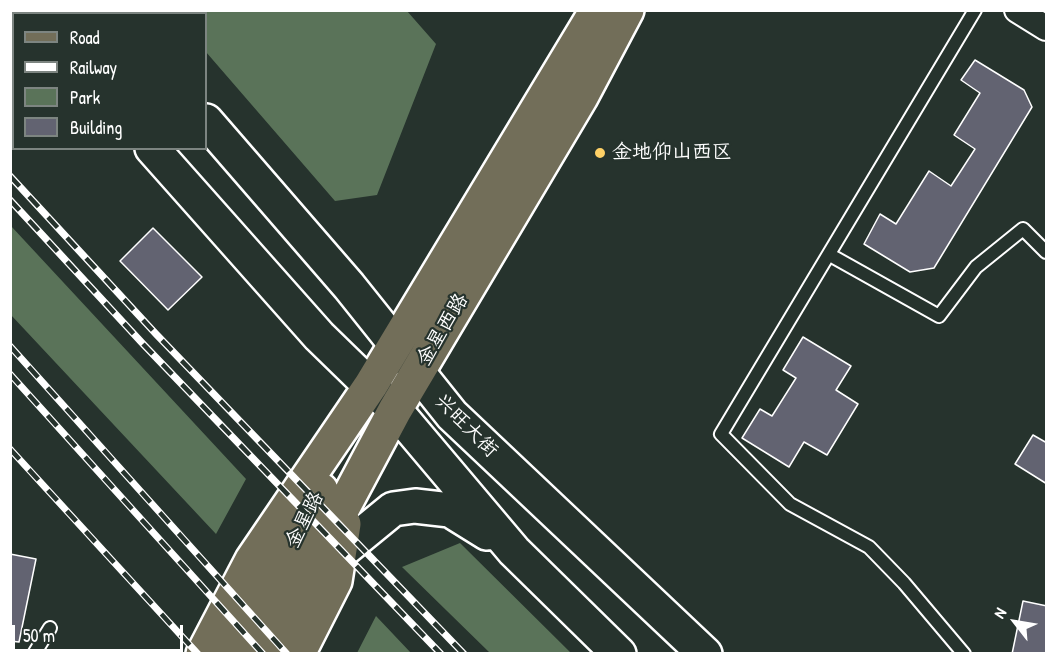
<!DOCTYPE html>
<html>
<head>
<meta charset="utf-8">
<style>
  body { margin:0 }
  #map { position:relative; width:1057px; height:664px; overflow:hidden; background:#26332d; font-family:"Patrick Hand",sans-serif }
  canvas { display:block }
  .frame { position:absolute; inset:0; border:12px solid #fff; pointer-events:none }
  .legend { position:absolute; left:12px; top:12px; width:195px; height:138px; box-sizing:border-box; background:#26332d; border:2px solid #7d8581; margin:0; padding:8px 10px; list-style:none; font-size:18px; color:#fff }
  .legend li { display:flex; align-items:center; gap:12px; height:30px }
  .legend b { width:30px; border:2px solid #7d8581 }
  .north { position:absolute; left:985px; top:592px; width:60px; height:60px; -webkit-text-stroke:4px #26332d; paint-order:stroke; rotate:301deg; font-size:16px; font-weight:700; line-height:24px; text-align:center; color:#fff }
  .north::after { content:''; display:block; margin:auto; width:21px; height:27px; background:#fff; clip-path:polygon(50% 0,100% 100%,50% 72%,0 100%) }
  .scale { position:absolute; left:12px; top:625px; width:171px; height:27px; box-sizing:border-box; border:3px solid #fff; border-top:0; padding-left:8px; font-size:18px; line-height:21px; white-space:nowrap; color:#fff; -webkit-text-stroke:4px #26332d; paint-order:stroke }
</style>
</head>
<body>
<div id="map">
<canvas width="1057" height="664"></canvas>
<div class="frame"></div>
<ul class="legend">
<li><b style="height:8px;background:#726e59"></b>Road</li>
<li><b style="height:8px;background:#fff"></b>Railway</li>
<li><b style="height:16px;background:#5a7359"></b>Park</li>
<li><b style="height:16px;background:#626371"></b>Building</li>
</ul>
<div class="north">N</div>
<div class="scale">50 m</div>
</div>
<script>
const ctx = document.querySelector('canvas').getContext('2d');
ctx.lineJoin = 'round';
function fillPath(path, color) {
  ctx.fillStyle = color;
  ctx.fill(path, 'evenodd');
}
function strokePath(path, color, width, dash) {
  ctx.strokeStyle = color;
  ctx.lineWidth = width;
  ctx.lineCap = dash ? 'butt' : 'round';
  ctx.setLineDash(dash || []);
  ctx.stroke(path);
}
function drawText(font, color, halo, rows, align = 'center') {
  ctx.font = font + ' "Patrick Hand","LXGW WenKai TC",sans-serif';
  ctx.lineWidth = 4.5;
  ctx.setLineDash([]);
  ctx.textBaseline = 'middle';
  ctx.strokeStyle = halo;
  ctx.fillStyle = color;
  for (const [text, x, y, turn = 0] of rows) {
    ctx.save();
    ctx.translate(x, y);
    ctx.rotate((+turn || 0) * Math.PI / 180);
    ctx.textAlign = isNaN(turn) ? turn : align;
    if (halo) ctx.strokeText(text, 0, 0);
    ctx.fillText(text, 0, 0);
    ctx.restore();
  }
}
const green = new Path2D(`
  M169,11H407L436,44L377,195L335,201L206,52V14L172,13Z
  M11,226L246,479L216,534L11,315Z
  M460,543L571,653H490L402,567Z
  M376,616L411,653H357Z`);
const building = new Path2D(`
  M975,60L1024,90L1032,107L934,268L910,272L864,244L880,214L896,224L929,171L951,186L975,149L954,135L980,93L961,80Z
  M153,228L202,277L168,310L120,261Z
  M803,337L851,366L836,390L858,404L827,455L804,442L789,467L742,438L760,409L772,416L796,378L783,370Z
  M1033,435L1047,443V484L1015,464Z
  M10,554L36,559L19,642L10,641Z
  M1023,601L1047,606V654H1012Z`);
const service = new Path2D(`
  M830,255L939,316L976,267L1023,229L1046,252
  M34,654L50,628
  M964,654L904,583L869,547L790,504L721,434L975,10`);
const minor = new Path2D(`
  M1017,10L1046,28`);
const secondary = new Path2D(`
  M29,10L32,14
  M109,10L112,14
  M206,121L349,286L452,415L705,654
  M152,148L319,336L395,410L514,551L619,654
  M326,569L338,554L393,509L415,506L450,510L487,533`);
const primary = new Path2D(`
  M203,654L252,560L371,385L597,10
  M237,654L321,490
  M265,654L395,410L581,97L627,10
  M298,654L335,581L344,524`);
const rail = new Path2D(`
  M10,176L156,334L464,654
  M10,200L144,345L441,654
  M10,346L287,654
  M10,374L263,654
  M10,449L198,654`);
const markers = [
  [600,153,6,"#ffd166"]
];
const poiNames = [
  ["金地仰山西区",612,153]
];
const streetNames = [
  ["金星西路",443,330,-59],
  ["兴旺大街",466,426,45],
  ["金星路",305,520,-63]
];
fillPath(green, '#5a7359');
fillPath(building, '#626371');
strokePath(building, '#fff', 1.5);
strokePath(service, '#fff', 16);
strokePath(minor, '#fff', 28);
strokePath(secondary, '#fff', 38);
strokePath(primary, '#fff', 38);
strokePath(service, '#26332d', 12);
strokePath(minor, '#26332d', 24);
strokePath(secondary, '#26332d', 33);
strokePath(primary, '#726e59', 33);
strokePath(rail, '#fff', 7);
strokePath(rail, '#26332d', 4.5, [14]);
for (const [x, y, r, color] of markers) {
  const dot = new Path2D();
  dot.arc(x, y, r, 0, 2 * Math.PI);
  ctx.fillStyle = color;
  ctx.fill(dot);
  strokePath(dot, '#26332d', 2);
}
drawText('20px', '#fff', '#26332d', poiNames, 'left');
drawText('20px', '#fff', '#26332d', streetNames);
</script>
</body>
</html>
